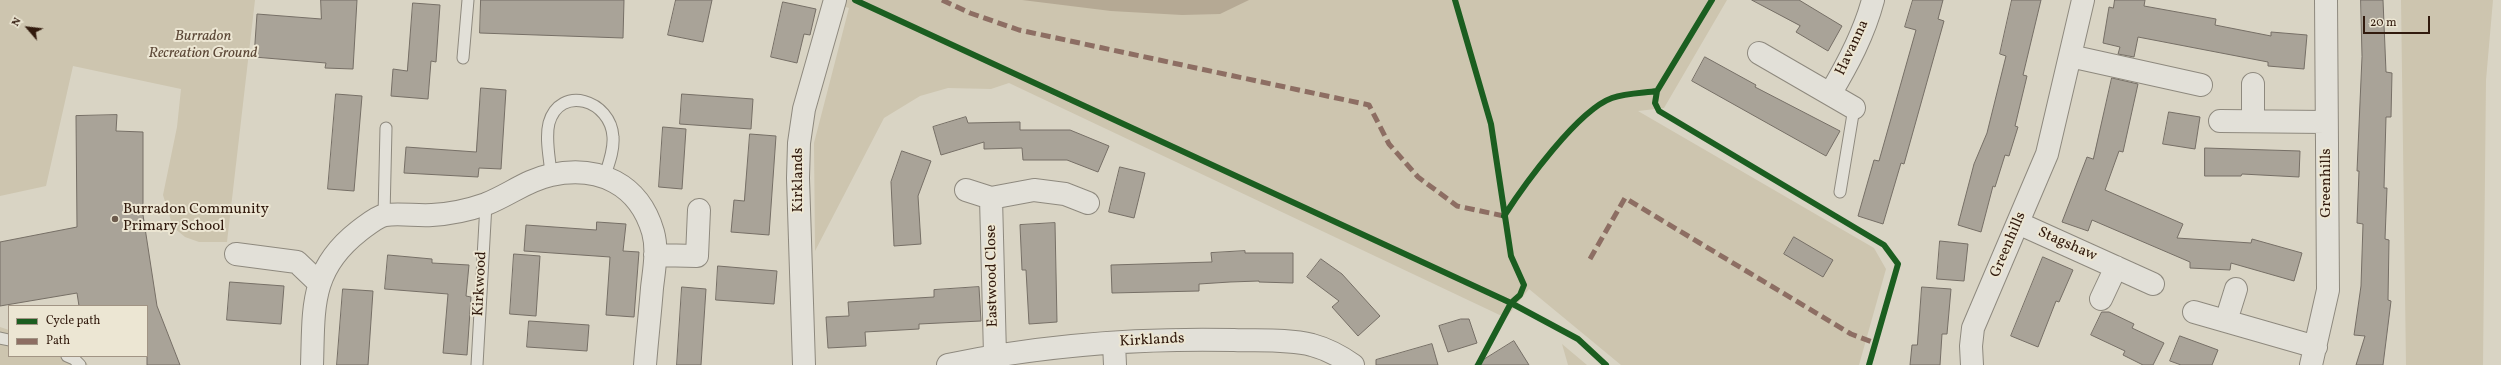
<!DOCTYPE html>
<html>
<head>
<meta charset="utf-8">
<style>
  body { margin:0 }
  #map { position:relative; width:2501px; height:365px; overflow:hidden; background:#d9d4c4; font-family:Vollkorn,serif }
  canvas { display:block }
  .legend { position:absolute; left:8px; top:305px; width:140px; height:52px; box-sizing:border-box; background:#ece6d3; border:1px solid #a19484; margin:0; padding:5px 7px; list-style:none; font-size:12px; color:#311a0d }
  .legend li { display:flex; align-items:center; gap:8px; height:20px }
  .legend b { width:20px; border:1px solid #a19484 }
  .north { position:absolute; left:8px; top:8px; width:40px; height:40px; -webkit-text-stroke:3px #ece6d3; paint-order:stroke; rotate:298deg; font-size:11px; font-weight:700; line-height:16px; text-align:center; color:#311a0d }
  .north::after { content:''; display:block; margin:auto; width:14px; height:18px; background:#311a0d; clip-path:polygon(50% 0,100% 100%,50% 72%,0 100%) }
  .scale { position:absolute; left:2363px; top:16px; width:67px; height:18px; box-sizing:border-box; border:2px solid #311a0d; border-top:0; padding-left:5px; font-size:12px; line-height:14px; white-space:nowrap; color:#311a0d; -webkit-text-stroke:3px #ece6d3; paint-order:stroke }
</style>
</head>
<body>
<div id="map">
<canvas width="2501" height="365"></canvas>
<ul class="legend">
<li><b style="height:5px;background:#1b5e20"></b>Cycle path</li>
<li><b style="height:5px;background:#8d6e63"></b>Path</li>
</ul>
<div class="north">N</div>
<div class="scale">20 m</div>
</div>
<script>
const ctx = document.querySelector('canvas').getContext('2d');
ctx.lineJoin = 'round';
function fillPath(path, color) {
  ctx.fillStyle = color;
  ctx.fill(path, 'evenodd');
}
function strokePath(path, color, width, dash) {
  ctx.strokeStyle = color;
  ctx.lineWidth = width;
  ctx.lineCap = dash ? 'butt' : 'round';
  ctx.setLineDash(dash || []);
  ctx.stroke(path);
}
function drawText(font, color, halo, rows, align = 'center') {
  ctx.font = font + ' Vollkorn,serif';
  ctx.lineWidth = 4;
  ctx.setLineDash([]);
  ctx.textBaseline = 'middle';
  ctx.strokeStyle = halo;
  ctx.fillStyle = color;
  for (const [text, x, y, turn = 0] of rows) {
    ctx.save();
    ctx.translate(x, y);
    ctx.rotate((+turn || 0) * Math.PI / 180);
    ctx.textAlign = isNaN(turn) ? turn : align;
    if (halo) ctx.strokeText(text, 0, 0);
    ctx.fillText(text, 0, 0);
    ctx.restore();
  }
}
const green = new Path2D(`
  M0,0H255L227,242H199L185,237L173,227L163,195L177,127L181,89L73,66L46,186L0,196Z
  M823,0H1727L1664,108L1638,111L1874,248L1886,269L1859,365H1621L1529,289L1506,318L1009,83L991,89L948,88L920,96L884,118L815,251L814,143L849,8Z
  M2401,0H2493L2486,80L2483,365H2406Z
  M0,327L9,330V356H81L88,365H0Z
  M1562,344L1587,365H1568Z`);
const water = new Path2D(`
  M1022,0H1249L1220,14L1182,15L1111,11Z`);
const building = new Path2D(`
  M321,0H357L353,69L325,68L326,63L254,57L257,14L321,19Z
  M481,0H624L623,38L480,33Z
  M676,0H712L703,42L668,35Z
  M1752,0H1799L1842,26L1828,51L1796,32L1800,26Z
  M1913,0H1943L1938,19L1944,21L1904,164L1901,163L1883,224L1858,216L1874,160L1879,161L1916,30L1905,27Z
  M2012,0H2041L2023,75L2027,76L2015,126L2018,127L2009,156L2005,155L1995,187L1993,186L1981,232L1958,225L1974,164L1987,133L2006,56L2000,54Z
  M2115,0H2145L2144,6L2216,19L2215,25L2271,36V32L2307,35L2304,69L2268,66V62L2138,37L2134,57L2118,54L2120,47L2103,43L2109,7L2113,8Z
  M2361,0H2383L2386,72L2392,73L2391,117H2386L2384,188H2387L2385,239L2389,240L2388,300L2391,301L2383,365H2356L2365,336L2354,335L2361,286L2363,224L2357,223L2359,171H2357L2362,57Z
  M783,2L816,9L810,35L804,34L797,63L771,57Z
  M413,3L440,5L436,62L431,61L428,99L391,96L393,69L407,71Z
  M1705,57L1756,85L1755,87L1840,131L1826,156L1692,81Z
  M2112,78L2138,84L2123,152L2119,151L2105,190L2183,224L2177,238L2251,243L2252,239L2302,253L2294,281L2231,263L2230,270L2190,268V262L2092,220L2088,231L2062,222L2087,157L2093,159Z
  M481,88L506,90L501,169L479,168L478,177L404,173L406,147L476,152Z
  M336,94L362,96L354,191L328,189Z
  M682,94L753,99L751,129L680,124Z
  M2169,112L2200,117L2195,149L2163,144Z
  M117,115L116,131L143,132V215L157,306L180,365H147V306H79L77,293L0,306V242L77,227L76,116Z
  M966,117L968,123L1020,122V130H1070L1109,146L1098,172L1067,160H1023L1022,148L984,149V142L941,155L933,127Z
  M663,127L686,129L682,189L659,187Z
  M750,134L776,136L769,235L731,232L734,200L744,201Z
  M2205,148L2300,151L2299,177L2242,174L2241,176H2205Z
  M902,151L931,161L918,196L921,244L894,246L891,182Z
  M1120,167L1145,173L1134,218L1109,212Z
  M597,222L626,224L623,251L639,252L634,317L606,315L610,257L524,251L526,225L596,230Z
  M1055,223L1057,322L1029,324L1026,270H1022L1020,225Z
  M1794,237L1833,260L1823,277L1784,254Z
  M1940,241L1968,244L1964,281L1937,279Z
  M1245,251V253H1293V283L1259,282V281L1230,282L1199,284V291L1112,293L1111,265L1212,262L1211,253Z
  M514,254L540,256L536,316L510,314Z
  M388,255L432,259V263L469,265L466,296L471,297L467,355L443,353L448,294L385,289Z
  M2043,257L2073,270L2059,302L2056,301L2038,347L2011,336Z
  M1321,259L1342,274L1380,316L1358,336L1332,307L1339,301L1307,277Z
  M718,266L777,271L774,304L716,300Z
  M230,282L284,286L281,324L227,320Z
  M682,287L706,289L701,365H677Z
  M979,287L981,321L919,324V329L865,332L866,346L828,348L826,317L849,316L848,302L934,297V290Z
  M1922,287L1951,289L1947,334H1942L1940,365H1910L1912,345H1917Z
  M343,289L373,291L368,365H337Z
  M2102,312H2109L2134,324L2132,328L2164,343L2153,365H2143L2123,355L2125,351L2091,335Z
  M1461,319H1469L1477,343L1448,352L1439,326Z
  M529,321L589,325L587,351L527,347Z
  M2180,336L2218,350L2212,365H2181L2170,361Z
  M1514,341L1529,365H1475Z
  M1432,344L1438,365H1376V360Z`);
const service = new Path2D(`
  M463,58L468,0
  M551,175C550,159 545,139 549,123C560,84 611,100 613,137C614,150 609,163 605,175
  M1840,192L1854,108
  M384,216L386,128
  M0,338L9,340
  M67,356L74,359L80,365
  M477,365L486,204`);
const minor = new Path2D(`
  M1759,53L1854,108
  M2070,56L2201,85
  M2253,84V121
  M1830,94C1848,64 1864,34 1873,0
  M2220,121L2326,122
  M966,190L991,198L1034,190L1065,194L1088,203
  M991,198L995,355
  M2018,223L2153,284
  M236,254L297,262L319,283
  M655,255L697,256L699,210
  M2101,299L2116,267
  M2194,312L2316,347
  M2226,321L2236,289
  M1114,343L1115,365
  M312,365C314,309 309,270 359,231C366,226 376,217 385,215C401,213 416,216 432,215C450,214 469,210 486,204C509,195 527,180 551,175C599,165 639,184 653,232C658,250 654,270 652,288C650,314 647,339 645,365
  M804,365L798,178L799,143L804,109L835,0
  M948,365C1041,345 1139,338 1234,340C1259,341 1287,339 1312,345C1327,349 1340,356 1353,365
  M1972,365L1971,346L1973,328L2047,154L2083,0
  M2311,365L2328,290L2326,0`);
const quiet = new Path2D(`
  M942,0L970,13L1019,30L1369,105L1389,144L1418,177L1457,206L1504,216
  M1590,259L1625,198L1851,334L1875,343`);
const cycleway = new Path2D(`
  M855,0L1511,303L1578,339L1606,365
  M1455,0L1491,124L1511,256L1524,285L1520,295L1511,303L1478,365
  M1712,0L1657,91L1655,103L1659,111L1884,245L1898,264L1869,365
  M1504,216C1524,185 1578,110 1612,98C1626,93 1643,93 1657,91`);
const markers = [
  [115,219,4,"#6c5b4d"]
];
const parkNames = [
  ["Burradon",203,37],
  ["Recreation Ground",203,54]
];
const streetNames = [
  ["Havanna",1853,48,-65],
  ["Kirklands",799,180,-90],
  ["Greenhills",2327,183,-90],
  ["Greenhills",2009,245,-67],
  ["Stagshaw",2067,245,24],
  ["Eastwood Close",993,276,-91],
  ["Kirkwood",481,284,-87],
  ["Kirklands",1152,341,-3]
];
const poiNames = [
  ["Burradon Community",123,210],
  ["Primary School",123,227]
];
fillPath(green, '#cdc5af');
fillPath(water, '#b5a994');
fillPath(building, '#a9a398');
strokePath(building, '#766f66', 1);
strokePath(service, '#8e897e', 13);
strokePath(minor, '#8e897e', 24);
strokePath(service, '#e2e0d8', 11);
strokePath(minor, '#e2e0d8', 22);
strokePath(quiet, '#8d6e63', 5, [10, 5]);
strokePath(cycleway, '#1b5e20', 6);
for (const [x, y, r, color] of markers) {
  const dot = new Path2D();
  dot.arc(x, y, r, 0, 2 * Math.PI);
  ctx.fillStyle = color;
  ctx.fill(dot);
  strokePath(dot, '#ece6d3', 1.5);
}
drawText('italic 15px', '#5d4938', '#ece6d3', parkNames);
drawText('15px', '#311a0d', '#ece6d3', streetNames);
drawText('15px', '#311a0d', '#ece6d3', poiNames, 'left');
</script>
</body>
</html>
